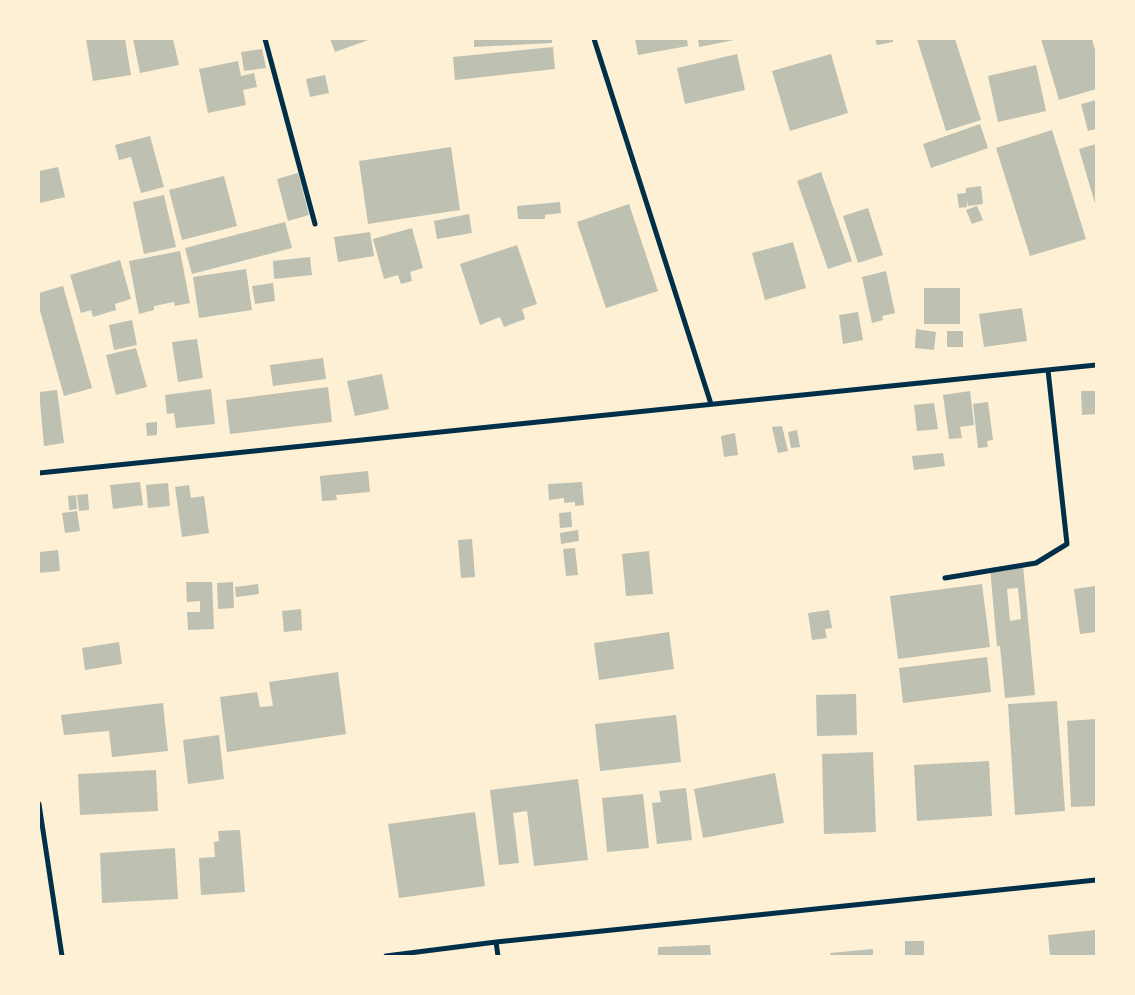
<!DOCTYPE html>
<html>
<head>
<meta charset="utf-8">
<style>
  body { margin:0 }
  #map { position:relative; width:1135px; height:995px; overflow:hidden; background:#fdf0d5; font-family:"Nunito Sans",sans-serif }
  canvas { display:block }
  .frame { position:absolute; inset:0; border:40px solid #fdf0d5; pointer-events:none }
</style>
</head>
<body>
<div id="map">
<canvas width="1135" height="995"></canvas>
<div class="frame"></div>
</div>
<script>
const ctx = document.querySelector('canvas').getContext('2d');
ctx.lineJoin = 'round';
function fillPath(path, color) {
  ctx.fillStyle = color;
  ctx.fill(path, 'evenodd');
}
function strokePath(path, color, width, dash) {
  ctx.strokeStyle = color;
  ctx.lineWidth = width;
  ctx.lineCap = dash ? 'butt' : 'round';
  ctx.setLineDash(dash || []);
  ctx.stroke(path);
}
const building = new Path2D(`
  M86,39H125L131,75L93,81Z
  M133,39H173L179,65L140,73Z
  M330,39H371L335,52Z
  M474,39H552V43L474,47Z
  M635,39H687L688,46L638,55Z
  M698,39H734V40L699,47Z
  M875,39H893V42L877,45Z
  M917,39H955L981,120L946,131Z
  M1041,39H1092L1096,54V89L1059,100Z
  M553,47L555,69L455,80L453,57Z
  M262,49L266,68L244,71L241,52Z
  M737,54L745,90L685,104L677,68Z
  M831,54L848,113L790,131L772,71Z
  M238,61L241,76L254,73L257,87L243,90L246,105L208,113L199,69Z
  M1036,65L1046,111L998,122L988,76Z
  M325,75L329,93L310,97L306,79Z
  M1096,100V129L1088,131L1081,104Z
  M980,124L988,148L931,168L923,144Z
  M1052,130L1086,239L1030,256L996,148Z
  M150,136L164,187L141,193L131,157L119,160L115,145Z
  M1096,144V207L1079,149Z
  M451,147L460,210L368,224L359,161Z
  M58,167L65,197L40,203L39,171Z
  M821,172L852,261L828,269L797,181Z
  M298,173L309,215L288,221L277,179Z
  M224,176L237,226L182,240L169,190Z
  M981,186L983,204L968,206L967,200V207L959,208L957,194L966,193V188Z
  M164,195L176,247L144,254L133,202Z
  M560,202L561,213L545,215V219H518L517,206Z
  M629,204L658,291L606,308L577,222Z
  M977,206L983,220L972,224L966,210Z
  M868,208L883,255L858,263L843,216Z
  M469,214L472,233L437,239L434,221Z
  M285,222L292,248L192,274L185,248Z
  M412,228L423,268L410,272L412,281L401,284L398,275L384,279L373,239Z
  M370,232L374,256L338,262L334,237Z
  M793,242L806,288L765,300L752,253Z
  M517,245L537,304L522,309L525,319L504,327L500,317L480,325L460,264Z
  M180,251L190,303L175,306L174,302L154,306V310L139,314L129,261Z
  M310,257L312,275L274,279L273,261Z
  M120,260L131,299L115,304L116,310L93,317L91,310L81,313L70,275Z
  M246,269L252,310L199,318L193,277Z
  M886,271L895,313L882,316L883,320L872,323L862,277Z
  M273,283L275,301L255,304L252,286Z
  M63,286L92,388L64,396L39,307V293Z
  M924,288H960V324H924Z
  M1022,308L1027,341L984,347L979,314Z
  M858,312L863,340L843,344L839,315Z
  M132,320L137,345L114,350L109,325Z
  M916,329L936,332L934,350L915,348Z
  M947,331H963V347H947Z
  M197,339L203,378L178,382L172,342Z
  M136,348L147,387L116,395L106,355Z
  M323,358L326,379L273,386L270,365Z
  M382,374L389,409L355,416L347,381Z
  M328,387L332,422L230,434L226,400Z
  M211,389L215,424L176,428L174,413L167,414L165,395Z
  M57,390L64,443L44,446L39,392Z
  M970,391L974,425L960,427L962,438L949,439L943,395Z
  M1081,391H1096V414L1082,415Z
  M988,402L993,440L987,441L988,447L978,448L973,404Z
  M934,403L938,429L917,431L914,405Z
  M157,422V435L147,436L146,423Z
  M782,426L788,451L778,453L772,427Z
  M797,430L800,447L791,448L788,432Z
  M735,433L738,455L724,457L721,436Z
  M943,453L945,466L914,470L912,456Z
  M368,471L370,492L336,495L337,500L322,501L320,476Z
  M140,482L143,505L113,509L110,485Z
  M582,482L584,505L575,506V502L564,503V498L549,500L548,484Z
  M168,483L170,506L148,508L146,485Z
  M189,485L191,498L204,496L209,533L182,537L175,487Z
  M88,494L89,510L79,511L77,495Z
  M76,495L77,509L69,510L68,496Z
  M77,511L80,531L65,533L62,513Z
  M571,512L572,527L560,528L559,513Z
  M578,530L579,541L561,544L560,533Z
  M472,539L475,577L461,578L458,540Z
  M575,548L578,575L566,576L563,549Z
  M58,550L60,571L39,573V552Z
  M649,551L653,594L626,596L622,554Z
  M1023,565L1035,695L1005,698L1000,646H997L990,568ZM1018,588L1021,619L1010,621L1007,589Z
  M186,582H212L214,629L188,630L187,612H200V601L187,602Z
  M233,582L234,608L218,609L217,583Z
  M258,584L259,594L236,597L235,587Z
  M982,584L990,647L898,659L890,596Z
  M1096,586V632L1080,634L1074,589Z
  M301,609L302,630L284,632L282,611Z
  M829,610L832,628L825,629L827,638L812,640L808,613Z
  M669,632L674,669L599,680L594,643Z
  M119,642L122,664L85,670L82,648Z
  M987,657L991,692L903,703L899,668Z
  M338,672L346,734L227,752L220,697L257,692L260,707L273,706L269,682Z
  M856,694L857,735L817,736L816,695Z
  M1057,701L1065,811L1015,815L1008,704Z
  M163,703L168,751L112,757L109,731L64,735L61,715Z
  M676,715L681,762L600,771L595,724Z
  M1096,719V806L1071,807L1067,721Z
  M219,735L224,779L188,784L183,740Z
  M873,752L876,832L824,834L822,754Z
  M989,761L992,816L917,821L914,765Z
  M156,770L158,811L80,815L78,774Z
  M775,773L784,823L703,838L694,789Z
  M578,779L588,860L534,866L527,811L513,813L519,863L499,865L490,790Z
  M686,788L692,840L657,844L652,803L661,802L659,791Z
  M643,794L649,848L607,852L602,798Z
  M475,812L485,886L399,898L388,824Z
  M240,830L245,892L201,895L199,858L215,857L214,842L219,841L218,831Z
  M175,848L178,899L102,903L100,853Z
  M1096,930V956H1050L1048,935Z
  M905,941H924V956H905Z
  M710,945L711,956H658V947Z
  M873,949V956H831L830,953Z`);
const minor = new Path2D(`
  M265,39L315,224
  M594,39L711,404
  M39,473L1096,365
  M945,578L1036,563L1067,544L1048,370
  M39,804L62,956
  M496,942L498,956
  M386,956L496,942L1096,880`);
fillPath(building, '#bec0b2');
strokePath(minor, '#003049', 5);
</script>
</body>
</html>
